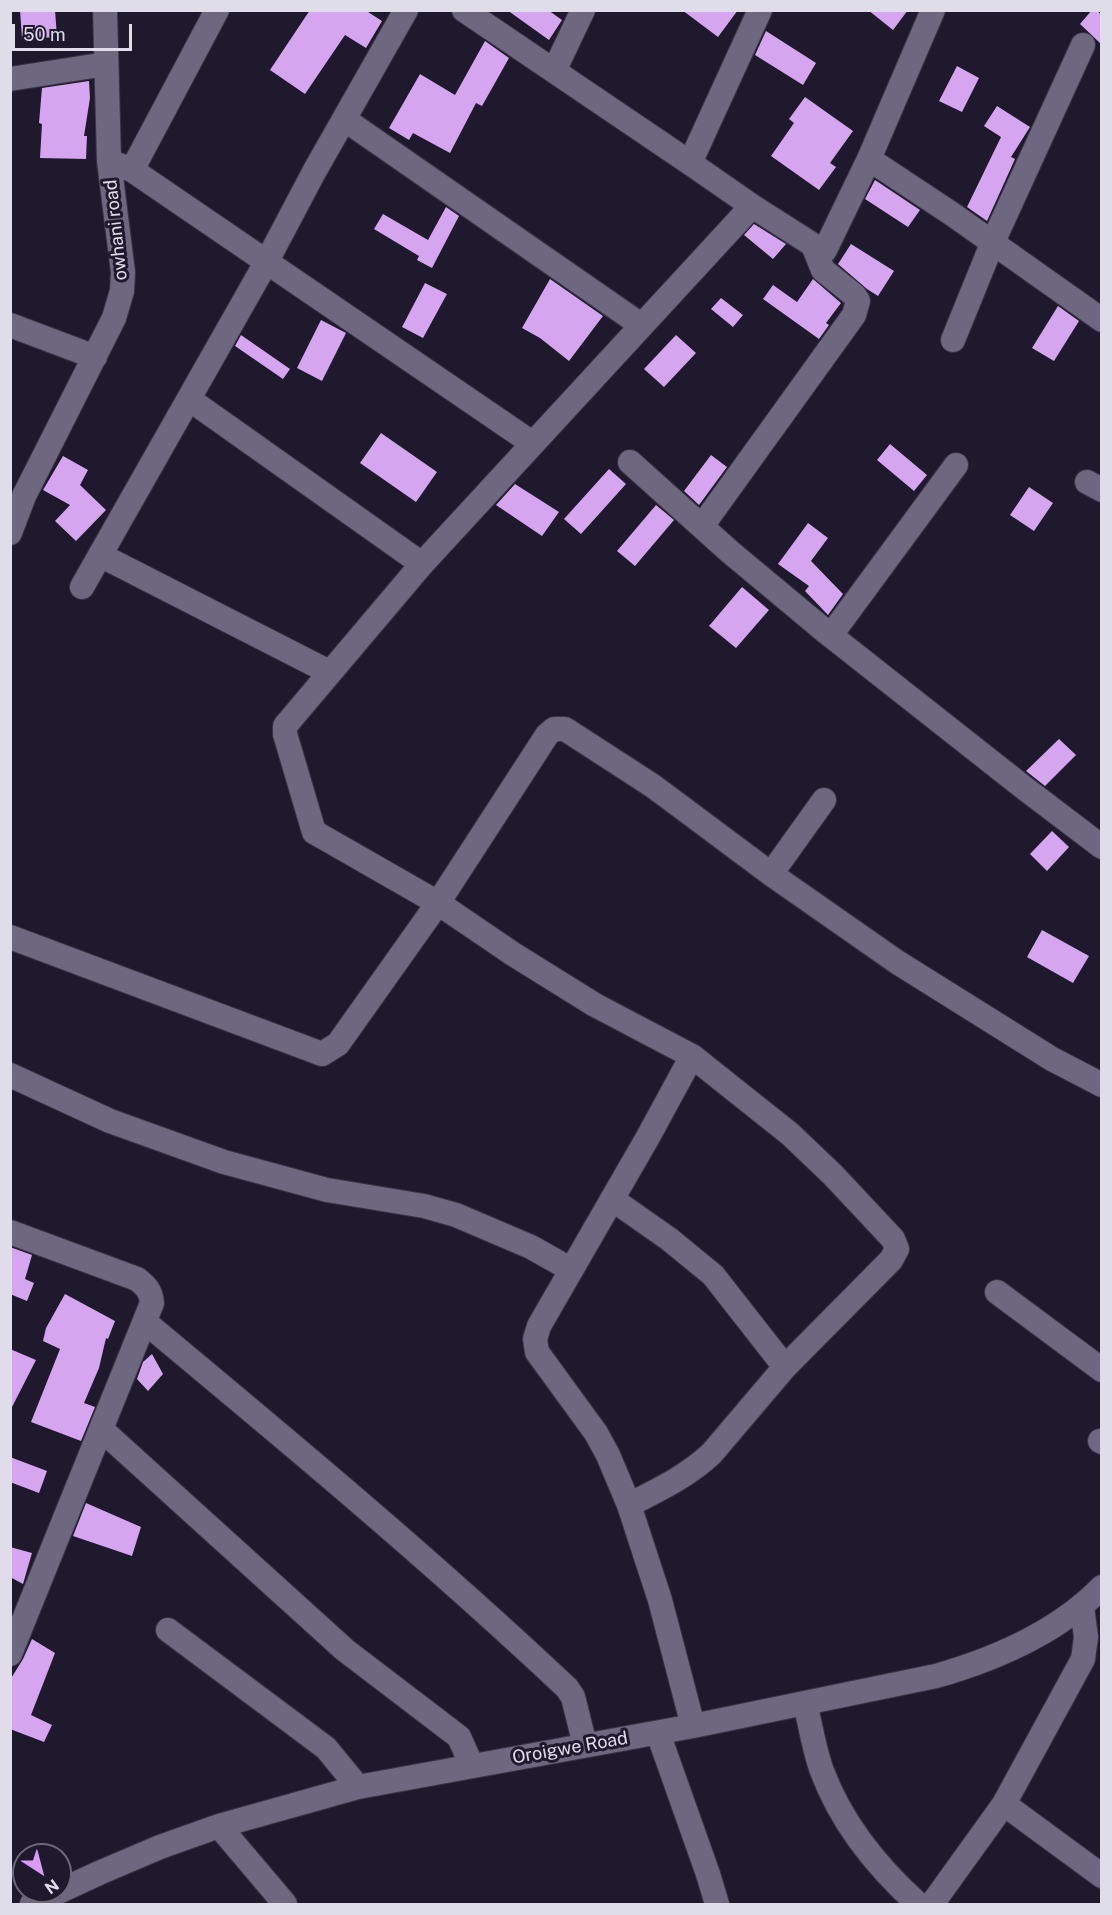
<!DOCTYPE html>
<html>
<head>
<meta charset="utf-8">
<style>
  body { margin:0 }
  #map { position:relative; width:1112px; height:1915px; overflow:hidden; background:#1e192c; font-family:"Public Sans",sans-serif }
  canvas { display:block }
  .frame { position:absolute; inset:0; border:12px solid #e0ddeb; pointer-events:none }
  .north { position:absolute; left:12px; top:1843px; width:60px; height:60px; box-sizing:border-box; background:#1e192c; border:2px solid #6c6778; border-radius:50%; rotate:144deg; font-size:16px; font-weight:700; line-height:24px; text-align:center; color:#e0ddeb }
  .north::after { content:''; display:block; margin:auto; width:21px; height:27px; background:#da9af6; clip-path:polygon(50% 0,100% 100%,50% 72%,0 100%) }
  .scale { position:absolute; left:12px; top:24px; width:120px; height:27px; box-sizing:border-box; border:3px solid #e0ddeb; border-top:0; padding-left:8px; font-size:18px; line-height:21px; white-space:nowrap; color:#e0ddeb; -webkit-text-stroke:4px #1e192c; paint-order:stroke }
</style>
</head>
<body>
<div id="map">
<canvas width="1112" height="1915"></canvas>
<div class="frame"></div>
<div class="north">N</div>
<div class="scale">50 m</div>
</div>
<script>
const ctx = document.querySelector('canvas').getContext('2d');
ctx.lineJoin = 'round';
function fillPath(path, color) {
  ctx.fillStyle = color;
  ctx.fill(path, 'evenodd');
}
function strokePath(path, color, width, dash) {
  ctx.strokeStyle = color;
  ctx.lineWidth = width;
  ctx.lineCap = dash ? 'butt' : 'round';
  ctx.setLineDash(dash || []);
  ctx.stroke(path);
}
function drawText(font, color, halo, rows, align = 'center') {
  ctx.font = font + ' "Public Sans",sans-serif';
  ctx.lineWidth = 6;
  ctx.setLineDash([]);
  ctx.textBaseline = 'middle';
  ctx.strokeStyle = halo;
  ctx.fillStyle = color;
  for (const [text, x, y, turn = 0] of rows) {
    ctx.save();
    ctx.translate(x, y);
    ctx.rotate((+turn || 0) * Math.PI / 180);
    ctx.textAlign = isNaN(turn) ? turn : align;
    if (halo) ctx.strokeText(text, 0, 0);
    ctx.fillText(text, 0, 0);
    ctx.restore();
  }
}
const building = new Path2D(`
  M20,10H55L57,37L22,39Z
  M310,10H365L382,21L366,48L345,35L305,94L270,70Z
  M507,10H548L562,20L549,40Z
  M682,10H738L718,37Z
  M868,10H908L893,30Z
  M1092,10H1097L1101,15V44L1080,24Z
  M766,31L816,63L803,85L755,55Z
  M485,41L509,58L482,106L476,103L450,153L413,133L409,140L389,128L420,74L455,95Z
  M957,66L979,78L962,112L939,101Z
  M89,81L90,98L84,136H87L86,159L40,158L42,124L39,123L42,88Z
  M805,97L853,131L830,163L836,167L819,190L771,156L794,123L789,119Z
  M997,106L1030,127L1011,157L1015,159L987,221L967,207L1001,137L984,126Z
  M875,180L920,210L908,227L865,199Z
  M446,207L459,216L432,268L417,260L419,256L374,229L383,214L428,240Z
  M754,224L786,244L773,259L744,235Z
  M851,244L894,271L878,296L867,289L838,264Z
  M550,279L603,316L569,361L540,338L522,328Z
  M813,279L841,303L826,323L829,325L819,339L763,299L773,285L797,302Z
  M425,283L447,294L423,338L402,327Z
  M721,298L743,315L733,327L711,309Z
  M1058,306L1079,321L1054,361L1032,348Z
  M321,320L346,333L322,381L297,368Z
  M241,335L290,369L283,379L235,346Z
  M676,335L696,353L664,387L644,369Z
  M381,433L437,472L416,502L360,463Z
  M890,444L927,475L914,491L877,460Z
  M711,455L727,467L699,505L684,491Z
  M63,456L88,470L80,485L106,510L76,541L55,521L70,505L43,490Z
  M609,469L626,484L581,534L564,519Z
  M515,484L559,512L542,536L496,505Z
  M1029,487L1053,503L1034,531L1010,515Z
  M656,505L674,520L635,566L617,551Z
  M808,523L828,538L811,561L843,594L828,615L805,591L809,586L778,564Z
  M742,587L769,610L736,648L709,626Z
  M1059,739L1076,755L1045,786L1026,771Z
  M1052,831L1069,847L1047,871L1030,854Z
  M1042,930L1089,956L1073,983L1027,957Z
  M10,1247L32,1255L25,1279L34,1283L27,1301L10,1294Z
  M65,1294L115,1321L108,1339L106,1338L99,1368L84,1403L95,1407L81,1441L31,1422L60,1349L43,1341L46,1328Z
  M10,1349L36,1360L10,1411Z
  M152,1354L163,1374L148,1391L137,1379L143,1362Z
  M10,1457L47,1471L39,1493L10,1482Z
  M86,1503L141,1527L132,1556L73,1536Z
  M10,1547L32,1553L23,1584L10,1577Z
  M32,1639L55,1653L31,1715L52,1725L44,1742L10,1729V1680L23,1659Z`);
const minor = new Path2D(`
  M464,10L690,163L752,206L821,250H825L869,159L933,10
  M554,71L583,10
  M10,79L106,64
  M344,119L641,325
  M869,159L952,214L1102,320
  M109,161L132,170L532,443
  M690,163L760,10
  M132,170L217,10
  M10,325L95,357
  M953,340L992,244L1083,45
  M189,399L422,564
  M630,462L729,551L825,631L1023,787L1102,847
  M1087,482L1102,490
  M702,526L854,315L858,301L854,295L823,270L813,245
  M10,533L24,496L114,318L122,291L123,272L109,161L105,10
  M100,555L329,672
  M82,587L267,261L314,172L406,10
  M831,635L956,465
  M771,874L824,800
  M10,937L322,1054L338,1044L438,903L547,735L554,729H565L653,786L771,874L897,962L1052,1059L1102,1085
  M692,1056L648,1137L539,1326L535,1339L537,1352L596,1433L608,1455L629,1505L660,1600L693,1726
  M10,1075L110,1121L224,1162L327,1190L424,1206L456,1215L531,1247L570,1269
  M612,1199L669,1239L713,1275L785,1367
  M10,1232L137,1279C146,1286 151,1291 152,1303L10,1654
  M997,1292L1102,1370
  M145,1322C288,1441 431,1560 567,1688L573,1697L585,1745
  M102,1430L345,1650L459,1737L472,1766
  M1100,1441L1102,1442
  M629,1505C658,1490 688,1476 712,1453L785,1367L891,1260L897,1249L893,1239L833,1175L790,1134L692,1056L595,1005L513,954L438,903L314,832L285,734V726L422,564L752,206
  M168,1630L326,1748L358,1787
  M805,1704C811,1726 814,1750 822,1771C841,1822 878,1868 918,1904
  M658,1733L708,1874L717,1904
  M1004,1804L1102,1876
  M219,1826L285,1904
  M32,1904L99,1873L160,1847L219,1826L358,1787L693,1726L936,1676C996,1659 1057,1633 1102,1587
  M932,1904L1004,1804L1083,1659L1086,1637L1082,1607`);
const streetNames = [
  ["owhani road",116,230,-96],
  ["Oroigwe Road",570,1748,-10]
];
fillPath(building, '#d6a5ef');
strokePath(minor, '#383443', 26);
strokePath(minor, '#6d677f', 24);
drawText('18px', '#e0ddeb', '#1e192c', streetNames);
</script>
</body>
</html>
